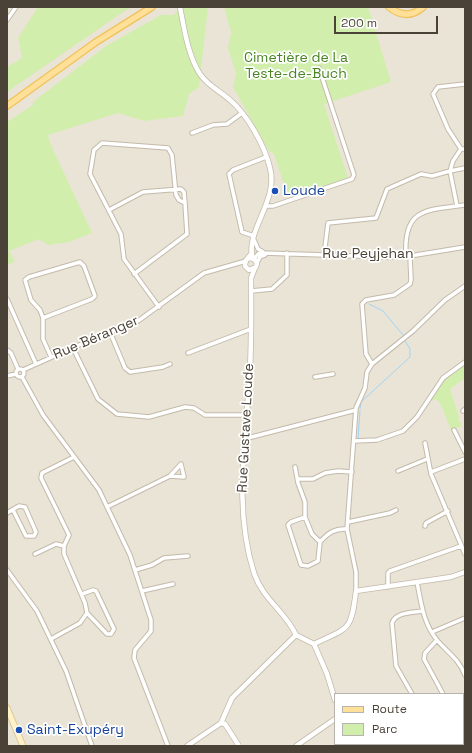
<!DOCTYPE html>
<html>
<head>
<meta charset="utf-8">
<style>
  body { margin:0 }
  #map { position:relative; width:472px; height:753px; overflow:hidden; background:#f6f2e8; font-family:"Space Grotesk",sans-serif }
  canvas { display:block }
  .frame { position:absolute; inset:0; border:8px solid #4a4236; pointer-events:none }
  .legend { position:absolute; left:334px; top:693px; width:130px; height:52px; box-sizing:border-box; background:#fff; border:1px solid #b7b3af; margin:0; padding:5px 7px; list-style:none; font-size:12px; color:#4a4236 }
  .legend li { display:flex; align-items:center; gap:8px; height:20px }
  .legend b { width:20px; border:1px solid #b7b3af }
  .scale { position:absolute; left:334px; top:16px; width:104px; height:18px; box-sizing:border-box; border:2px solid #4a4236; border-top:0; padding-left:5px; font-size:12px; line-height:14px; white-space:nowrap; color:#4a4236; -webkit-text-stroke:3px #fff; paint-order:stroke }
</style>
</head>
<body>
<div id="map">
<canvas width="472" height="753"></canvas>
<div class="frame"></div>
<ul class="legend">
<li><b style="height:5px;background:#ffe098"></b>Route</li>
<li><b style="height:11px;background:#d2eead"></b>Parc</li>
</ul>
<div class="scale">200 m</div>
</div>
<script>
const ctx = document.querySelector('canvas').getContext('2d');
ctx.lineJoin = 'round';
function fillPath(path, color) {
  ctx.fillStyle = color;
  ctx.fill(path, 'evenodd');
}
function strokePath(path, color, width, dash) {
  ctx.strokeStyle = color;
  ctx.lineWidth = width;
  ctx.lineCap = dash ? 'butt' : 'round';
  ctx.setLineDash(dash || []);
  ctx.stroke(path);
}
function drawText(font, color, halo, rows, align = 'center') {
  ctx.font = font + ' "Space Grotesk",sans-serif';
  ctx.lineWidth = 3.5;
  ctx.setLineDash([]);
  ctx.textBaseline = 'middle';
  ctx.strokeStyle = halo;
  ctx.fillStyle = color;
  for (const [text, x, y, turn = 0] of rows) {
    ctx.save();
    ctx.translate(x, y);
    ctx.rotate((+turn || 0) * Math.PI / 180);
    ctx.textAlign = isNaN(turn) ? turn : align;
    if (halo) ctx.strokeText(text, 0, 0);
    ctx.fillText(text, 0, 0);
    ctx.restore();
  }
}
const residential = new Path2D(`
  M7,7H465V746H7ZM335,694H463V744H335Z`);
const green = new Path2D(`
  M38,7H134L126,10L7,92V67L22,58L18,38Z
  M180,7H208L199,87L189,94L183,116L144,121L118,113L48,135L50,143L92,233L69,242L48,245L39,239L9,251L15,262L7,265V122L33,105V102L106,46L161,15H174Z
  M224,7H368L391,82L324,104L348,178L288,197L274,154L269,151L233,87L236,73L228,48L231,32Z
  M465,365V378L450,389L459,417L458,419L462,426L451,430L441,405L436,399L430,401L446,378Z`);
const stream = new Path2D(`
  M369,304L383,311L403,335
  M360,409L361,402L410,357V349L405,341
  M358,439L360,411`);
const minor = new Path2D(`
  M7,20L16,7
  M192,133L213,125L227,124L242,113
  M461,149L448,129L433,94L438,87L465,84
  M465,149H461L453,161L450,171L465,168
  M266,206H273L352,179L354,175L319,68
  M109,210L143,192L181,189L184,192L185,203
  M254,236L242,232L229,174L233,170L266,157
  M254,240L258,249L263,252
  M324,255L328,223L376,218L387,189L421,174L432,176L450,171L457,206
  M406,256C403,208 426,210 465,205
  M254,259L258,254L263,253L388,257L416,255L465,247
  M257,263L260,257L265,255
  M134,274L187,234L185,203L179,200L176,195L172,155L168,148L102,143L94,150L90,174L121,234L124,259L159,307
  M251,291L272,289L287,275V253
  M7,299L36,364
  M43,318L92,299L95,296L84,266L80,262L29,277L25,280L31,300L40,310L43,318V339L51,357
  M110,332L125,368L130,372L163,367L170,364
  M73,348L98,399L117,414L149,417L185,407L194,408L205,415H246
  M7,350L11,353L18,369
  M188,353L251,329
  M372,364L366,354L362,304L366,300L394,295L410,284L411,280L410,256
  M16 373a4 4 0 1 1 8 0a4 4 0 1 1-8 0Z
  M23,370L88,341L138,321L204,273L246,261
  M7,376L16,374
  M22,377L43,415L99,490L130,555L151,620V631L135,650L134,658L168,746
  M315,377L333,374
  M463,411L465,409
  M454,430L465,452
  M244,439L356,410
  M354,441L377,440L403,431L417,417L443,378L465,362
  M425,443L431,474L465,554
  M295,467L298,483L305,502V517L312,534L320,542C328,533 335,528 347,529
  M398,471L427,459
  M431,472L465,459
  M298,479H313L325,473L338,471L352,472
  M107,507L170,476L184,477L181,464L170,476
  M7,513L19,506L25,507L36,532L34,536H26L13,510
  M305,517L291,522L288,525L301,565L308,566L318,561L320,542
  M348,522L390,513L396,510
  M425,526L426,523L448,511
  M35,554L56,544L64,546
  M7,570L37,611L66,671L92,746
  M135,570L152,565L164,558L188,556
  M417,582C421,602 423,623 437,640C447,652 459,659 465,675
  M388,587V573L390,571L461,546
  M142,591L173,584
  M356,591V572L347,529L356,408L365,388L367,372L372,364L413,331L445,300L465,286
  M82,594L93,590L96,591L114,629L111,634H107L87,613
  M432,632L465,618
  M51,639L80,623L87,613L85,603L64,554V546L69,535L41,478L42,473L74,457
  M437,640L425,653L424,659L443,694
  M412,694L396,666L392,623C396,612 412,613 422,611
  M463,702L465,701
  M463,731H465`);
const tertiary = new Path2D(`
  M180,7C184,28 188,56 200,74C208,86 220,91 230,100C247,114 265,146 270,168C279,201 244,232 253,259
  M246,260L249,258L254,259L257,263L256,267L249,270L245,266C244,260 250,257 252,252
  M255,268L251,278C251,313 252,348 249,384C245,447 234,510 254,573C263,600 286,612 296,635
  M296,635L314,644L327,674L335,700
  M314,644C349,627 351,632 356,591L451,577L465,572
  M221,723L225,724L239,746
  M346,744L347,746
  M187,746L221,723L232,698L296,635
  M296,746L335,719`);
const secondary = new Path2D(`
  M7,708L23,746`);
const primary = new Path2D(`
  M389,7C400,16 412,17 423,7
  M7,106L96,42L152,7`);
const markers = [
  [275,191,4,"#1a4fb4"],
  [19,730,4,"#1a4fb4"]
];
const parkNames = [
  ["Cimetière de La",296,58],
  ["Teste-de-Buch",296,74]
];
const transitNames = [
  ["Loude",283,191],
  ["Saint-Exupéry",27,730]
];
const streetNames = [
  ["Rue Peyjehan",368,254],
  ["Rue Béranger",96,338,-23],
  ["Rue Gustave Loude",246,428,-87]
];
fillPath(residential, '#eae4d6');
fillPath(green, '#d2eead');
strokePath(stream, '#9fd5f8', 1);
strokePath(minor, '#c3baaa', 5.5);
strokePath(tertiary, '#c3baaa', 6);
strokePath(secondary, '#dec995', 7);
strokePath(primary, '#f1c25b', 8);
strokePath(minor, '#fff', 3.5);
strokePath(tertiary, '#fff', 4.5);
strokePath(secondary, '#fff1c9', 5);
strokePath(primary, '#ffe098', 5.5);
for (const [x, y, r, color] of markers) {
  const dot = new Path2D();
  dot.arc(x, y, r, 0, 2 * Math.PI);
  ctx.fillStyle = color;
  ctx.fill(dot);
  strokePath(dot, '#fff', 1.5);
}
drawText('14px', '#488422', '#fff', parkNames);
drawText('14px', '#164399', '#fff', transitNames, 'left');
drawText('14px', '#4a4236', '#fff', streetNames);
</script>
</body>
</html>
